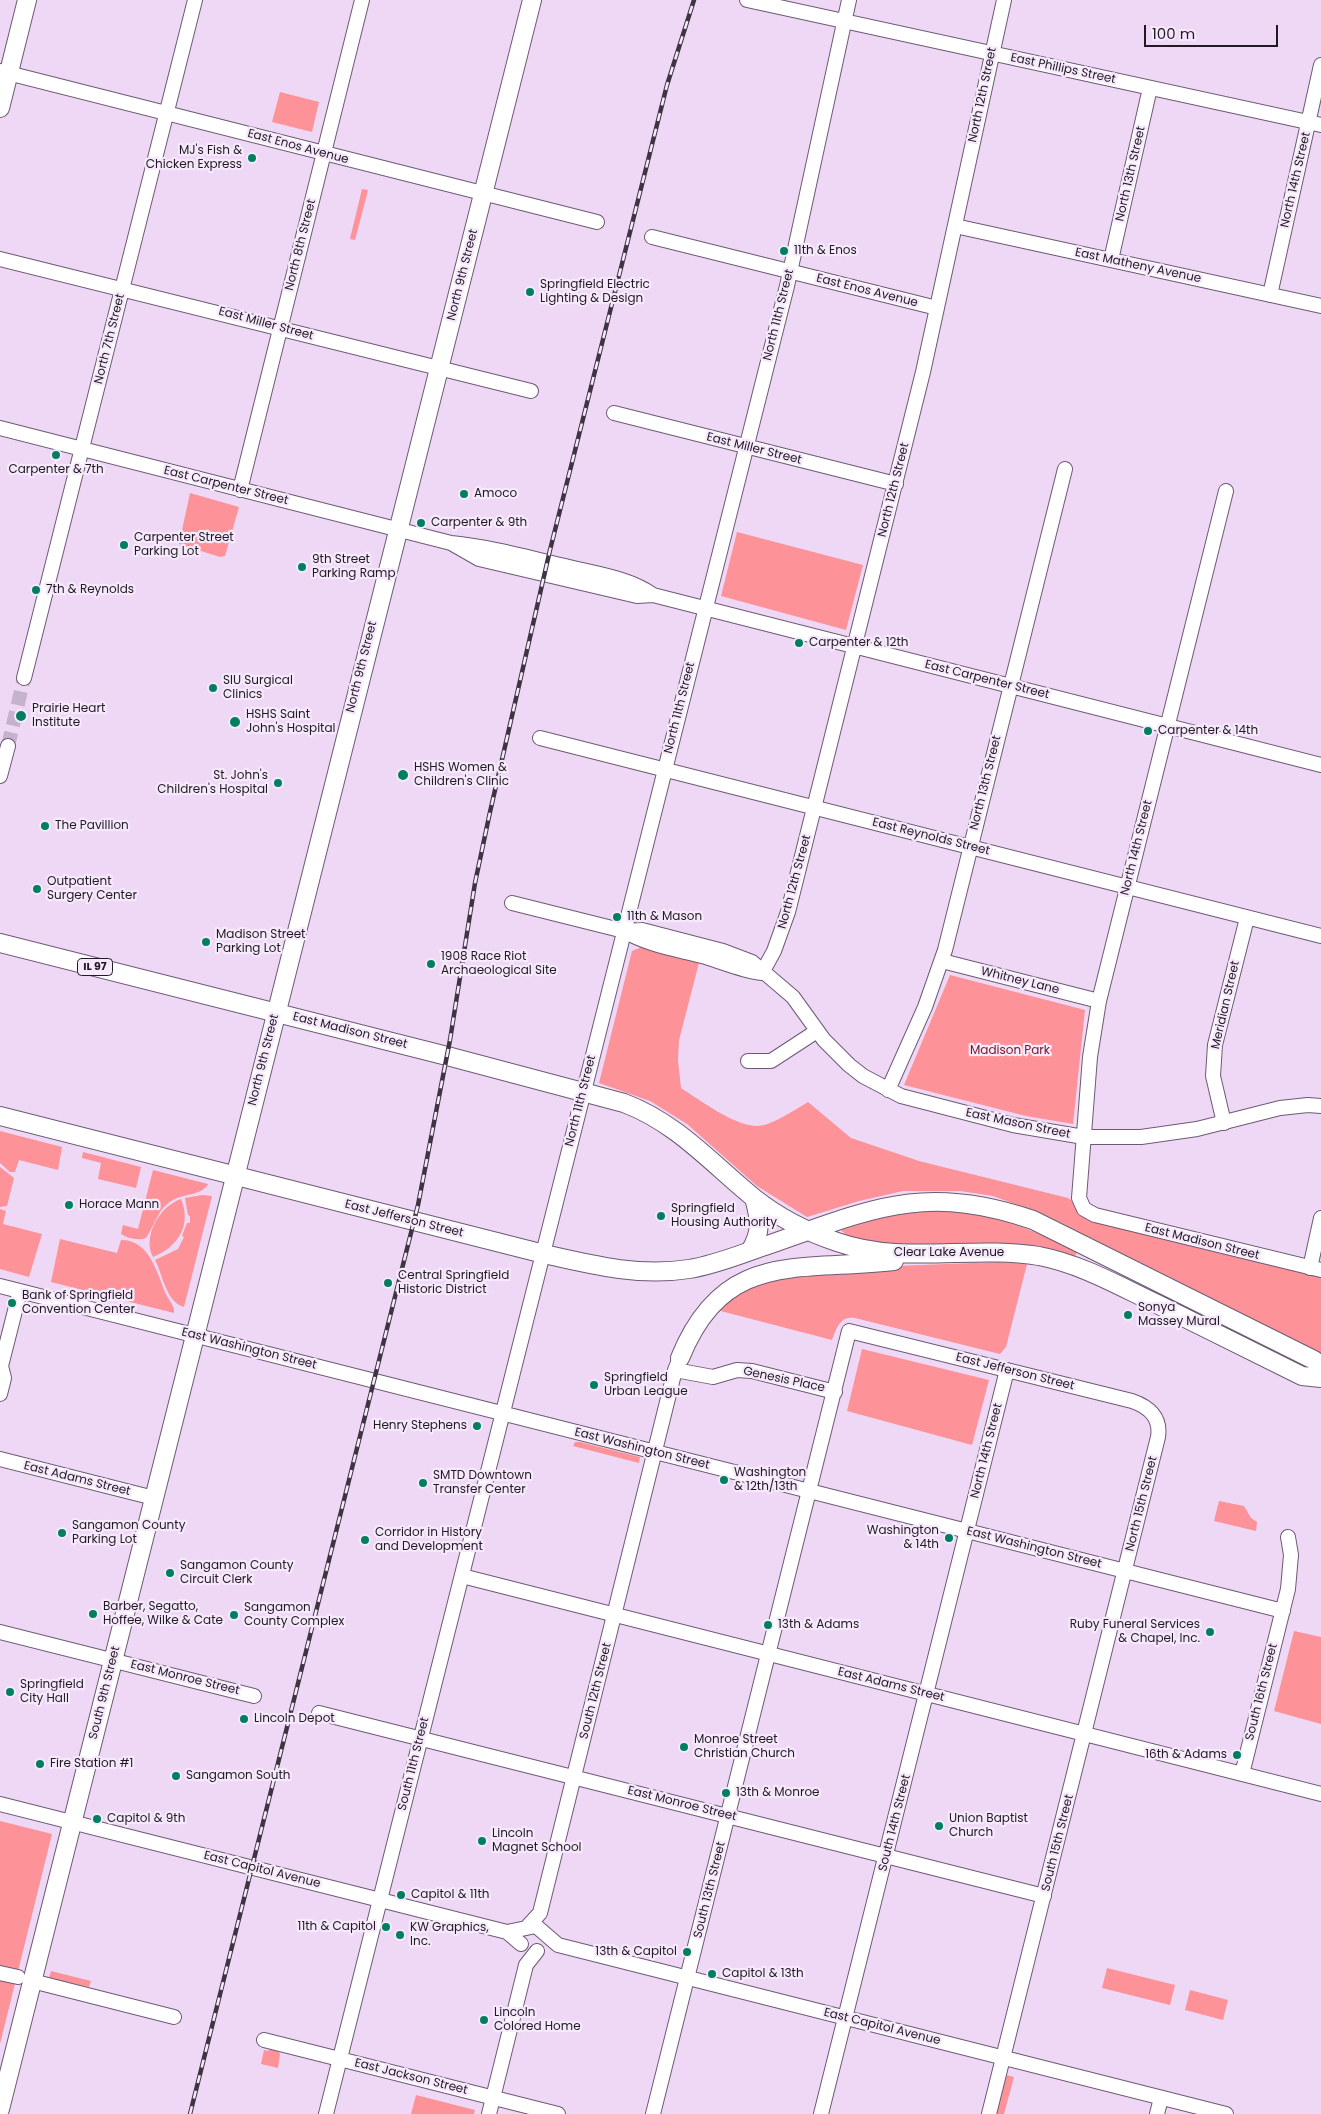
<!DOCTYPE html>
<html>
<head>
<meta charset="utf-8">
<style>
  body { margin:0 }
  #map { position:relative; width:1321px; height:2114px; overflow:hidden; background:#eed8f6; font-family:Poppins,sans-serif }
  canvas { display:block }
  .scale { position:absolute; left:1144px; top:25px; width:134px; height:22px; box-sizing:border-box; border:2px solid #211924; border-top:0; padding-left:6px; font-size:15px; line-height:18px; white-space:nowrap; color:#211924; -webkit-text-stroke:4px #f6e9fb; paint-order:stroke }
</style>
</head>
<body>
<div id="map">
<canvas width="1321" height="2114"></canvas>
<div class="scale">100 m</div>
</div>
<script>
const ctx = document.querySelector('canvas').getContext('2d');
ctx.lineJoin = 'round';
function fillPath(path, color) {
  ctx.fillStyle = color;
  ctx.fill(path, 'evenodd');
}
function strokePath(path, color, width, dash) {
  ctx.strokeStyle = color;
  ctx.lineWidth = width;
  ctx.lineCap = dash ? 'butt' : 'round';
  ctx.setLineDash(dash || []);
  ctx.stroke(path);
}
function drawText(font, color, halo, rows, align = 'center') {
  ctx.font = font + ' Poppins,sans-serif';
  ctx.lineWidth = 4.5;
  ctx.setLineDash([]);
  ctx.textBaseline = 'middle';
  ctx.strokeStyle = halo;
  ctx.fillStyle = color;
  for (const [text, x, y, turn = 0] of rows) {
    ctx.save();
    ctx.translate(x, y);
    ctx.rotate((+turn || 0) * Math.PI / 180);
    ctx.textAlign = isNaN(turn) ? turn : align;
    if (halo) ctx.strokeText(text, 0, 0);
    ctx.fillText(text, 0, 0);
    ctx.restore();
  }
}
const green = new Path2D(`
  M280,92L319,102L312,132L272,122Z
  M362,189L368,190L355,240L350,239Z
  M190,493L239,507L225,556L220,557L179,544Z
  M737,532L863,565L846,630L721,596Z
  M644,946L700,959L679,1040L678,1061L681,1088C700,1100 733,1125 756,1126C770,1127 796,1109 808,1102L851,1138L919,1161L1068,1198C1078,1204 1078,1215 1090,1220L1321,1277V1353L1045,1215L993,1196L960,1191H903L859,1201L807,1217L757,1186L687,1124L650,1101L599,1083L632,951Z
  M950,975L1085,1010L1073,1124L1026,1116L904,1085Z
  M0,1131L62,1147L58,1170L19,1160L15,1172H10L0,1163Z
  M83,1152L141,1167L136,1188L98,1179L101,1163L82,1158Z
  M0,1167L14,1178L7,1206L0,1207Z
  M153,1170L208,1184C203,1195 183,1194 173,1200C158,1208 155,1225 146,1238C138,1241 127,1238 121,1234L123,1225L138,1229Z
  M202,1195L212,1196L184,1307C166,1302 163,1275 155,1260L178,1249L184,1237L182,1236L187,1223H190V1216L188,1215L185,1198Z
  M181,1199C192,1225 178,1247 153,1257C142,1236 160,1206 181,1199Z
  M0,1209L6,1211L3,1224L42,1234L29,1277L0,1269Z
  M946,1210C994,1214 1034,1230 1077,1252L1075,1257C1053,1250 1031,1245 1007,1244C976,1242 859,1254 841,1230L889,1215Z
  M60,1239L117,1253L121,1240C149,1240 156,1270 165,1292C168,1300 175,1305 174,1313L51,1282Z
  M999,1262L1027,1264L1006,1347L1000,1354L855,1318C840,1316 837,1327 832,1340L713,1309L735,1290L816,1269Z
  M862,1349L989,1380L972,1445L847,1411Z
  M575,1442H580L640,1457L639,1463L573,1446Z
  M1219,1501L1244,1506L1251,1518L1257,1522L1256,1531L1214,1521Z
  M1294,1631L1321,1637V1724L1274,1711Z
  M0,1821L52,1834L0,2044Z
  M1107,1968L1175,1985L1170,2005L1102,1988Z
  M51,1971L91,1981L89,1987L49,1978Z
  M1190,1990L1228,2000L1223,2020L1185,2010Z
  M271,2048L276,2049L280,2054L278,2068L261,2064L264,2050L268,2051Z
  M1006,2075L1014,2077L1004,2114H996Z
  M416,2095L475,2110L474,2114H411Z`);
const minorTunnel = new Path2D(`
  M8,746L24,678`);
const minor = new Path2D(`
  M747,0L1321,125
  M0,71L597,222
  M955,226L1321,306
  M652,237L937,308
  M0,259L531,391
  M1111,260L1150,88
  M1270,295L1321,65
  M614,413L896,484
  M0,428L451,543C492,547 530,558 569,567C597,574 629,578 653,595
  M240,490L362,0
  M1226,491L1099,1001L1090,1057L1079,1198L1084,1209L1095,1215L1321,1270
  M451,543L479,559L637,596L653,595L1321,765
  M24,678L195,0
  M540,738L1321,936
  M0,776L8,746
  M512,903L624,931C650,946 676,949 706,957C725,963 743,971 762,973
  M624,931L642,930L723,951L752,962L793,997L824,1040L849,1065L863,1076L901,1096L1013,1125L1084,1137H1141L1197,1129L1280,1108L1308,1105L1321,1106
  M942,961L1099,1001
  M762,973L774,951L788,912L923,372L1004,0
  M748,1061H771L817,1031
  M888,1090L925,1007L945,950L1065,469
  M1224,1123L1213,1076L1215,1045L1247,918
  M1310,1268L1321,1218
  M0,1286L1283,1611
  M675,1370L713,1377L737,1370L752,1371L835,1392
  M0,1394L4,1378L1,1366L20,1291
  M0,1459L154,1498
  M462,1576L1321,1794
  M0,1632L254,1696
  M319,1713L1044,1896
  M1242,1774L1288,1589L1291,1555L1288,1537
  M0,1804L507,1932L521,1944
  M528,1926L540,1913L675,1370L680,1358
  M507,1932L536,1926L558,1945L1226,2114
  M0,1973L18,1977
  M32,1981L174,2017
  M264,2040L558,2114
  M326,2114L787,286L849,0
  M489,2114L526,1965L537,1951
  M653,2114L849,1331L1132,1401C1149,1407 1161,1417 1158,1437L989,2114
  M821,2114L1007,1370
  M1157,2114L1161,2098`);
const major = new Path2D(`
  M0,108L27,0
  M0,943L451,1057L624,1103C677,1123 711,1163 754,1198C778,1217 807,1232 837,1242C903,1265 971,1245 1039,1256C1081,1264 1119,1286 1157,1304C1206,1328 1254,1352 1302,1376L1321,1378
  M0,1116L544,1254C592,1265 640,1277 689,1269C715,1265 741,1254 765,1246C869,1210 923,1182 1033,1220L1314,1360L1321,1368
  M750,1251C762,1232 760,1219 754,1198
  M680,1358C724,1249 799,1272 894,1261
  M0,2109L532,0`);
const rail = new Path2D(`
  M190,2114L418,1205L450,1040L475,883L490,812L550,550L667,85L694,0`);
const markers = [
  [252,158,5,"#007f60"],
  [784,251,5,"#007f60"],
  [530,292,5,"#007f60"],
  [56,455,5,"#007f60"],
  [464,494,5,"#007f60"],
  [421,523,5,"#007f60"],
  [124,545,5,"#007f60"],
  [302,567,5,"#007f60"],
  [36,590,5,"#007f60"],
  [799,643,5,"#007f60"],
  [213,688,5,"#007f60"],
  [21,716,6,"#007f60"],
  [235,722,6,"#007f60"],
  [1148,731,5,"#007f60"],
  [403,775,6,"#007f60"],
  [278,783,5,"#007f60"],
  [45,826,5,"#007f60"],
  [37,889,5,"#007f60"],
  [617,917,5,"#007f60"],
  [206,942,5,"#007f60"],
  [431,964,5,"#007f60"],
  [69,1205,5,"#007f60"],
  [661,1216,5,"#007f60"],
  [388,1283,5,"#007f60"],
  [12,1303,5,"#007f60"],
  [1128,1315,5,"#007f60"],
  [594,1385,5,"#007f60"],
  [477,1426,5,"#007f60"],
  [724,1480,5,"#007f60"],
  [423,1483,5,"#007f60"],
  [62,1533,5,"#007f60"],
  [949,1538,5,"#007f60"],
  [365,1540,5,"#007f60"],
  [170,1573,5,"#007f60"],
  [93,1614,5,"#007f60"],
  [234,1615,5,"#007f60"],
  [768,1625,5,"#007f60"],
  [1210,1632,5,"#007f60"],
  [10,1692,5,"#007f60"],
  [244,1719,5,"#007f60"],
  [684,1747,5,"#007f60"],
  [1237,1755,5,"#007f60"],
  [40,1764,5,"#007f60"],
  [176,1776,5,"#007f60"],
  [726,1793,5,"#007f60"],
  [97,1819,5,"#007f60"],
  [939,1826,5,"#007f60"],
  [482,1841,5,"#007f60"],
  [401,1895,5,"#007f60"],
  [386,1927,5,"#007f60"],
  [400,1935,5,"#007f60"],
  [687,1952,5,"#007f60"],
  [712,1974,5,"#007f60"],
  [484,2020,5,"#007f60"]
];
const shields = [
  [95,967,35]
];
const shieldNames = [
  ["IL 97",95,967]
];
const streetNames = [
  ["East Phillips Street",1063,69,12],
  ["North 12th Street",983,95,-78],
  ["East Enos Avenue",298,147,15],
  ["North 13th Street",1131,174,-77],
  ["North 14th Street",1296,180,-77],
  ["North 8th Street",301,245,-76],
  ["East Matheny Avenue",1138,266,12],
  ["North 9th Street",463,275,-76],
  ["East Enos Avenue",867,291,14],
  ["North 11th Street",779,315,-76],
  ["East Miller Street",266,324,15],
  ["North 7th Street",110,339,-76],
  ["East Miller Street",754,449,14],
  ["East Carpenter Street",226,486,14],
  ["North 12th Street",894,490,-76],
  ["North 9th Street",362,667,-76],
  ["East Carpenter Street",987,680,14],
  ["North 11th Street",680,708,-76],
  ["North 13th Street",986,783,-76],
  ["East Reynolds Street",931,837,14],
  ["North 14th Street",1137,848,-76],
  ["North 12th Street",795,882,-75],
  ["Whitney Lane",1020,981,14],
  ["Meridian Street",1226,1005,-77],
  ["East Madison Street",350,1031,14],
  ["North 9th Street",264,1060,-76],
  ["North 11th Street",581,1101,-76],
  ["East Mason Street",1018,1124,12],
  ["East Jefferson Street",404,1219,14],
  ["East Madison Street",1202,1242,14],
  ["Clear Lake Avenue",949,1253],
  ["East Washington Street",249,1349,14],
  ["East Jefferson Street",1015,1372,14],
  ["Genesis Place",784,1380,12],
  ["East Washington Street",642,1449,14],
  ["North 14th Street",987,1451,-76],
  ["East Adams Street",77,1479,14],
  ["North 15th Street",1142,1504,-76],
  ["East Washington Street",1034,1548,14],
  ["East Monroe Street",185,1678,14],
  ["East Adams Street",891,1685,14],
  ["South 12th Street",596,1691,-76],
  ["South 16th Street",1262,1692,-76],
  ["South 9th Street",105,1693,-76],
  ["South 11th Street",414,1764,-76],
  ["East Monroe Street",682,1804,14],
  ["South 14th Street",895,1823,-76],
  ["South 15th Street",1058,1843,-76],
  ["East Capitol Avenue",262,1870,14],
  ["South 13th Street",710,1890,-76],
  ["East Capitol Avenue",882,2027,14],
  ["East Jackson Street",411,2077,14]
];
const poiNames = [
  ["MJ's Fish &",242,151,"right"],
  ["Chicken Express",242,165,"right"],
  ["11th & Enos",794,251],
  ["Springfield Electric",540,285],
  ["Lighting & Design",540,299],
  ["Carpenter & 7th",56,470,"center"],
  ["Amoco",474,494],
  ["Carpenter & 9th",431,523],
  ["Carpenter Street",134,538],
  ["Parking Lot",134,552],
  ["9th Street",312,560],
  ["Parking Ramp",312,574],
  ["7th & Reynolds",46,590],
  ["Carpenter & 12th",809,643],
  ["SIU Surgical",223,681],
  ["Clinics",223,695],
  ["Prairie Heart",32,709],
  ["Institute",32,723],
  ["HSHS Saint",246,715],
  ["John's Hospital",246,729],
  ["Carpenter & 14th",1158,731],
  ["HSHS Women &",414,768],
  ["Children's Clinic",414,782],
  ["St. John's",268,776,"right"],
  ["Children's Hospital",268,790,"right"],
  ["The Pavillion",55,826],
  ["Outpatient",47,882],
  ["Surgery Center",47,896],
  ["11th & Mason",627,917],
  ["Madison Street",216,935],
  ["Parking Lot",216,949],
  ["1908 Race Riot",441,957],
  ["Archaeological Site",441,971],
  ["Horace Mann",79,1205],
  ["Springfield",671,1209],
  ["Housing Authority",671,1223],
  ["Central Springfield",398,1276],
  ["Historic District",398,1290],
  ["Bank of Springfield",22,1296],
  ["Convention Center",22,1310],
  ["Sonya",1138,1308],
  ["Massey Mural",1138,1322],
  ["Springfield",604,1378],
  ["Urban League",604,1392],
  ["Henry Stephens",467,1426,"right"],
  ["Washington",734,1473],
  ["& 12th/13th",734,1487],
  ["SMTD Downtown",433,1476],
  ["Transfer Center",433,1490],
  ["Sangamon County",72,1526],
  ["Parking Lot",72,1540],
  ["Washington",939,1531,"right"],
  ["& 14th",939,1545,"right"],
  ["Corridor in History",375,1533],
  ["and Development",375,1547],
  ["Sangamon County",180,1566],
  ["Circuit Clerk",180,1580],
  ["Barber, Segatto,",103,1607],
  ["Hoffee, Wilke & Cate",103,1621],
  ["Sangamon",244,1608],
  ["County Complex",244,1622],
  ["13th & Adams",778,1625],
  ["Ruby Funeral Services",1200,1625,"right"],
  ["& Chapel, Inc.",1200,1639,"right"],
  ["Springfield",20,1685],
  ["City Hall",20,1699],
  ["Lincoln Depot",254,1719],
  ["Monroe Street",694,1740],
  ["Christian Church",694,1754],
  ["16th & Adams",1227,1755,"right"],
  ["Fire Station #1",50,1764],
  ["Sangamon South",186,1776],
  ["13th & Monroe",736,1793],
  ["Capitol & 9th",107,1819],
  ["Union Baptist",949,1819],
  ["Church",949,1833],
  ["Lincoln",492,1834],
  ["Magnet School",492,1848],
  ["Capitol & 11th",411,1895],
  ["11th & Capitol",376,1927,"right"],
  ["KW Graphics,",410,1928],
  ["Inc.",410,1942],
  ["13th & Capitol",677,1952,"right"],
  ["Capitol & 13th",722,1974],
  ["Lincoln",494,2013],
  ["Colored Home",494,2027]
];
const parkNames = [
  ["Madison Park",1010,1051]
];
fillPath(green, '#fd9299');
strokePath(minorTunnel, '#c5b2cc', 14, [14, 7]);
strokePath(minor, '#6d5a74', 16);
strokePath(major, '#6d5a74', 20);
strokePath(minor, '#fff', 14);
strokePath(major, '#fff', 18);
strokePath(rail, '#3e3442', 4.5);
strokePath(rail, '#f6e9fb', 2.5, [8]);
for (const [x, y, r, color] of markers) {
  const dot = new Path2D();
  dot.arc(x, y, r, 0, 2 * Math.PI);
  ctx.fillStyle = color;
  ctx.fill(dot);
  strokePath(dot, '#f6e9fb', 2);
}
for (const [x, y, w] of shields) {
  const box = new Path2D();
  box.roundRect(x - w / 2, y - 8.5, w, 17, 4);
  ctx.fillStyle = '#f6e9fb';
  ctx.fill(box);
  strokePath(box, '#211924', 1);
}
drawText('bold 11px', '#211924', null, shieldNames);
drawText('12px', '#211924', '#f6e9fb', streetNames);
drawText('12px', '#211924', '#f6e9fb', poiNames, 'left');
drawText('12px', '#721426', '#f6e9fb', parkNames);
</script>
</body>
</html>
